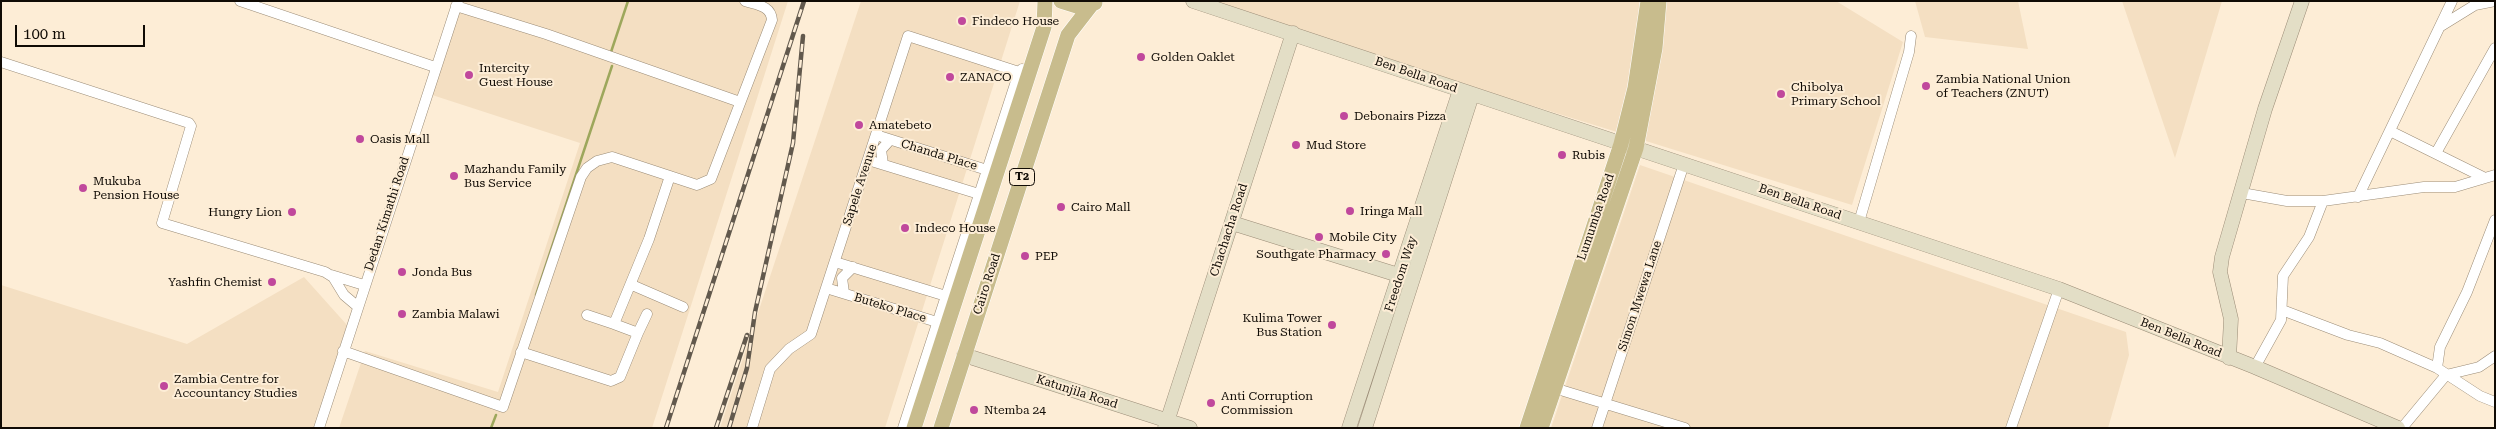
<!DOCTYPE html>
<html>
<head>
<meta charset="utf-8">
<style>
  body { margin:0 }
  #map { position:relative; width:2496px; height:429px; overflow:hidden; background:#fdedd6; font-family:"Roboto Serif",serif }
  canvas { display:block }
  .frame { position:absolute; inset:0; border:2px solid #100b05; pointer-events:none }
  .scale { position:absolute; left:15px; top:25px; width:130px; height:22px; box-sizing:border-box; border:2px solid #100b05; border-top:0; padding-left:6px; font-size:15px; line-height:18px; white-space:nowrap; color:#100b05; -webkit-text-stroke:4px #fdedd6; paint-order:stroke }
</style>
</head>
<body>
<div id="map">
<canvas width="2496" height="429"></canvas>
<div class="frame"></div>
<div class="scale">100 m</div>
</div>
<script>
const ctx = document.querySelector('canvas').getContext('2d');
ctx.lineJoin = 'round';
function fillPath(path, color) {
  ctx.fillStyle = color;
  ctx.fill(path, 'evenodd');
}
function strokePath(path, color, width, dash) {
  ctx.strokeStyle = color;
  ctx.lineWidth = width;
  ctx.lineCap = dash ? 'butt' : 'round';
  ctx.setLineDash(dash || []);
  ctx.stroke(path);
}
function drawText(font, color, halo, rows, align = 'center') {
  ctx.font = font + ' "Roboto Serif",serif';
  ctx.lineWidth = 4;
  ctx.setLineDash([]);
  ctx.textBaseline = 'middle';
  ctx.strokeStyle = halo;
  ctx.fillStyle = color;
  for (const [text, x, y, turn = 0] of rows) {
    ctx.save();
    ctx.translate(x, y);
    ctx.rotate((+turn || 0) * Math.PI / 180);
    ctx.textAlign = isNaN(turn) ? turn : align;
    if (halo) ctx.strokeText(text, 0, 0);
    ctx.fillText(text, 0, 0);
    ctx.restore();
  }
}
const built = new Path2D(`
  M453,1H788L652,428H339L365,351L498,392L580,143L426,93Z
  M861,1H1020L885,428H720Z
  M1195,1H1836L1903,42L1852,205Z
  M1915,1H2018L2028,49L1925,37Z
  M2122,1H2222L2175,158Z
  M1640,165L2126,332L2129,355L2108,428H1551Z
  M304,277L347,325L313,428H1V285L187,344Z`);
const stream = new Path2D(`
  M611,52L628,1
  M536,295L612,66
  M491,428L496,415`);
const street = new Path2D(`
  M240,1L435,67
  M456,6L546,34L740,102
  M2441,26L2475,5L2495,1
  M1,62L189,123L191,126L162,223L325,272L333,277L344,295L357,306
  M2390,131L2483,177
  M876,135L987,170
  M2436,153L2495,48
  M868,160L979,194
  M883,164L881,150L890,140
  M2242,193L2287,201H2323L2424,187H2455L2495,175
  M2358,197L2452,1
  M1859,222L1909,52L1911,36
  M835,262L946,296
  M331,275L364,285
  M632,285L683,307
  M826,288L937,322
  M844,293L842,278L853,267
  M2282,310L2348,335L2380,343L2437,368L2480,396L2495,402
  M587,315L614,324
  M638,333L647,314
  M343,351L503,407L581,177L587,168L597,161L612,157L697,185L711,179L772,20C771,5 756,5 745,1
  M521,352L611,381L620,377L638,333L614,324L649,239L670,176
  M2255,367L2281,320L2283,276L2309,237L2323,201
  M2437,368L2440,347L2467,292L2495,220
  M1554,388L1685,428
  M319,428L458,1
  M752,428L770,369L789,349L811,334L908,36L1019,72
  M903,428L1019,72L1022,69
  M1597,428L1684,164
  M2011,428L2059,289
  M2402,428L2446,375L2479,367L2495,356`);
const secondary = new Path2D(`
  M1193,1L2059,289L2255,367L2398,428
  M1232,223L1408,278
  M964,355L1190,428
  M2229,358L2231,319L2220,272L2222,257L2265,109L2302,1
  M1165,428L1293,33
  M1349,428L1460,90
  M1365,428L1472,95`);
const primary = new Path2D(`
  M1061,1L1077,6L1095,3
  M914,428L1044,27L1045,1
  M941,428L1068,35L1092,4
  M1527,428L1621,144L1635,88L1648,1
  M1541,428L1636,148L1655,48L1659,1`);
const rail = new Path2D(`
  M666,428L804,1
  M716,428L747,335
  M729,428L747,368L755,312L793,143L803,36`);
const markers = [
  [962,21,5,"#c0489c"],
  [1141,57,5,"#c0489c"],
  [469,75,5,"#c0489c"],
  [950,77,5,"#c0489c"],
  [1926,86,5,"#c0489c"],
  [1781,94,5,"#c0489c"],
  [1344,116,5,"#c0489c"],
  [859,125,5,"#c0489c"],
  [360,139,5,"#c0489c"],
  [1296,145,5,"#c0489c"],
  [1562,155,5,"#c0489c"],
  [454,176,5,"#c0489c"],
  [83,188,5,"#c0489c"],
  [1061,207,5,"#c0489c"],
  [1350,211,5,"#c0489c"],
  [292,212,5,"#c0489c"],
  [905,228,5,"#c0489c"],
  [1319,237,5,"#c0489c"],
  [1386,254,5,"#c0489c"],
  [1025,256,5,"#c0489c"],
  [402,272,5,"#c0489c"],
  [272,282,5,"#c0489c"],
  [402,314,5,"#c0489c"],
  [1332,325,5,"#c0489c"],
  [164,386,5,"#c0489c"],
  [1211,403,5,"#c0489c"],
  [974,410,5,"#c0489c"]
];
const shields = [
  [1022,177,25]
];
const shieldNames = [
  ["T2",1022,177]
];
const poiNames = [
  ["Findeco House",972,21],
  ["Golden Oaklet",1151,57],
  ["Intercity",479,68],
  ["Guest House",479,82],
  ["ZANACO",960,77],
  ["Zambia National Union",1936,79],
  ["of Teachers (ZNUT)",1936,93],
  ["Chibolya",1791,87],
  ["Primary School",1791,101],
  ["Debonairs Pizza",1354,116],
  ["Amatebeto",869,125],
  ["Oasis Mall",370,139],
  ["Mud Store",1306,145],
  ["Rubis",1572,155],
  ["Mazhandu Family",464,169],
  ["Bus Service",464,183],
  ["Mukuba",93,181],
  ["Pension House",93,195],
  ["Cairo Mall",1071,207],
  ["Iringa Mall",1360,211],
  ["Hungry Lion",282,212,"right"],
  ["Indeco House",915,228],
  ["Mobile City",1329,237],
  ["Southgate Pharmacy",1376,254,"right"],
  ["PEP",1035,256],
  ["Jonda Bus",412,272],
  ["Yashfin Chemist",262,282,"right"],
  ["Zambia Malawi",412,314],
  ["Kulima Tower",1322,318,"right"],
  ["Bus Station",1322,332,"right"],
  ["Zambia Centre for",174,379],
  ["Accountancy Studies",174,393],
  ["Anti Corruption",1221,396],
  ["Commission",1221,410],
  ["Ntemba 24",984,410]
];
const streetNames = [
  ["Ben Bella Road",1416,75,19],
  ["Chanda Place",939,155,17],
  ["Sapele Avenue",860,185,-72],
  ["Ben Bella Road",1800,202,19],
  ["Dedan Kimathi Road",387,214,-72],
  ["Lumumba Road",1596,217,-71],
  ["Chachacha Road",1229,230,-72],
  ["Freedom Way",1401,274,-72],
  ["Cairo Road",987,284,-72],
  ["Simon Mwewa Lane",1640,296,-72],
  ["Buteko Place",890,308,17],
  ["Ben Bella Road",2181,338,22],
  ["Katunjila Road",1077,392,18]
];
fillPath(built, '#f4dfc2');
strokePath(stream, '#9da75c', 2.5);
strokePath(street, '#9b8c77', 11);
strokePath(secondary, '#9b8c77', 15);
strokePath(primary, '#fff', 16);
strokePath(street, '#fff', 10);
strokePath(secondary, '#e3dec6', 14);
strokePath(primary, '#c8bc8d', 15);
strokePath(rail, '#62594d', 4.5);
strokePath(rail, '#fdedd6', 2.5, [8]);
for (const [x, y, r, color] of markers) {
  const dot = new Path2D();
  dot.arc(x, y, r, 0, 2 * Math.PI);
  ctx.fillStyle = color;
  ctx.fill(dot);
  strokePath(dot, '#fdedd6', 2);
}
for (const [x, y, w] of shields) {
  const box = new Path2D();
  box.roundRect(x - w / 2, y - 8.5, w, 17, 4);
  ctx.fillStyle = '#fdedd6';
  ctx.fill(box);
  strokePath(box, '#100b05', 1);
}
drawText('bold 11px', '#100b05', null, shieldNames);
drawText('12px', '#100b05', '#fdedd6', poiNames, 'left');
drawText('12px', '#100b05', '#fdedd6', streetNames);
</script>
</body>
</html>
